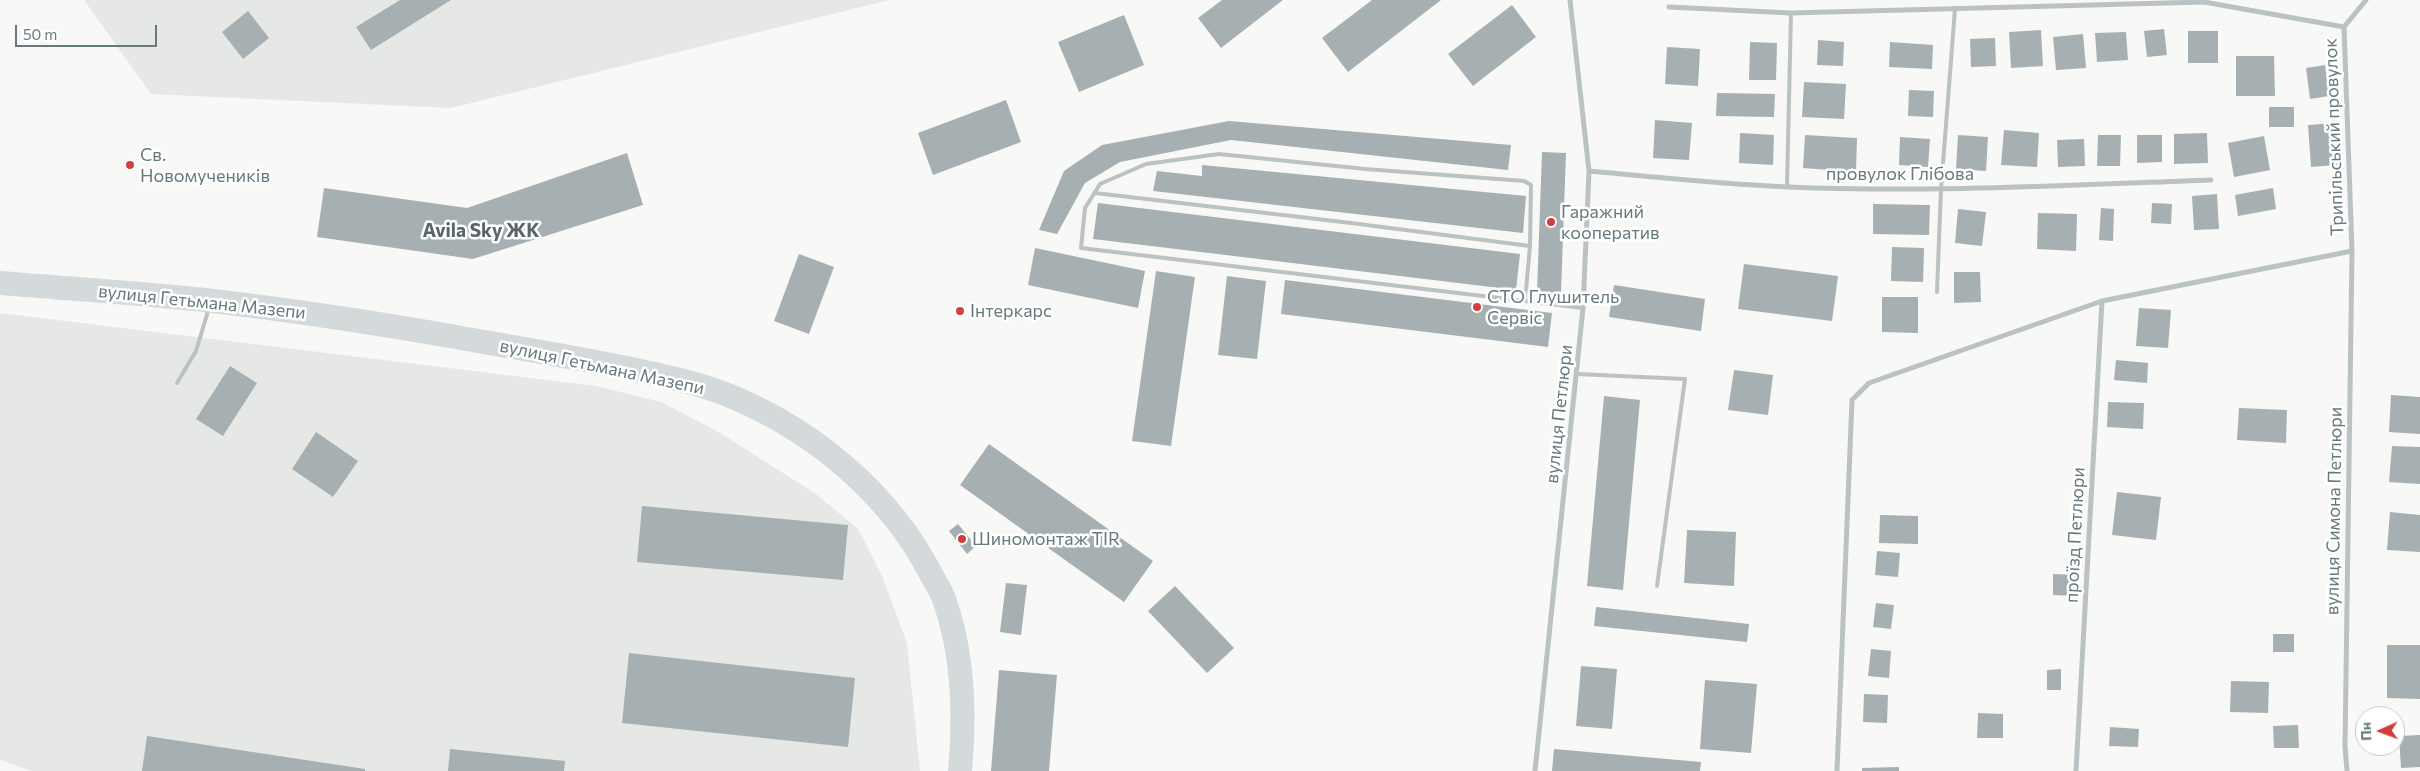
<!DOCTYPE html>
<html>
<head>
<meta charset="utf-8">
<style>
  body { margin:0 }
  #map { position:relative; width:2420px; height:771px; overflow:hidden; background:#f8f8f6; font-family:Commissioner,sans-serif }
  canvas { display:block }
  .north { position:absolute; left:2355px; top:706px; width:50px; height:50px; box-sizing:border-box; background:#fff; border:1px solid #c2cacb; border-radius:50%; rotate:268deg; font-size:14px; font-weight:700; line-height:20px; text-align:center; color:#667a7e }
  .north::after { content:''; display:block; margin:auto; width:18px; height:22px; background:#d23d3d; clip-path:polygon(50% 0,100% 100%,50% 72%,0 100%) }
  .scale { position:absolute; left:15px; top:25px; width:142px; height:22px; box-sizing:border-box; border:2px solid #667a7e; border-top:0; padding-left:6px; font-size:15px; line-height:18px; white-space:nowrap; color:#667a7e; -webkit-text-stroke:4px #fff; paint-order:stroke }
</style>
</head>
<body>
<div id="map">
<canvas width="2420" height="771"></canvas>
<div class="north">Пн</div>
<div class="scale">50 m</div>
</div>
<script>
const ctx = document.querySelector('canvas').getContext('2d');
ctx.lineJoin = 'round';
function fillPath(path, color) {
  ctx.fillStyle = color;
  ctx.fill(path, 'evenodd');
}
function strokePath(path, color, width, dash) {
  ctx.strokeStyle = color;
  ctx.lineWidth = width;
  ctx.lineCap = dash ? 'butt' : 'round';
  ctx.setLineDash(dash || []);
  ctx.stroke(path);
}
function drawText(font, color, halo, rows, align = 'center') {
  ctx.font = font + ' Commissioner,sans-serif';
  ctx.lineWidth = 5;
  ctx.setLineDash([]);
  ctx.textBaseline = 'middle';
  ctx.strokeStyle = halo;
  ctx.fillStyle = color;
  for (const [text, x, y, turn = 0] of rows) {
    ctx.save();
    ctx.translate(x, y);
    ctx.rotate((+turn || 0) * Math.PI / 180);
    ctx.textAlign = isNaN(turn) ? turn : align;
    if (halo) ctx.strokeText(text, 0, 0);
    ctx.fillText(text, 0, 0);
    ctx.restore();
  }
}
const built = new Path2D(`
  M84,0H889L451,108L151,94Z
  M0,313L596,386L661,402L717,431L816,494L858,529L882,576L907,643L920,771H31L0,760Z`);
const building = new Path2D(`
  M400,0H451L371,50L356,27Z
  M1222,0H1283L1221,48L1198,18Z
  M1372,0H1441L1348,72L1322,38Z
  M1512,5L1536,37L1473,86L1448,54Z
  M248,11L269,38L243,59L222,32Z
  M1124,15L1144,65L1079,92L1058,42Z
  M2164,29L2167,55L2147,57L2144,31Z
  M2041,30L2043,66L2011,68L2009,32Z
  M2188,31H2218V63H2188Z
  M2126,32L2128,60L2097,62L2095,33Z
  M2083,34L2086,68L2056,70L2053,37Z
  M1995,38L1996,66L1971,67L1970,39Z
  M1818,40L1844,42L1843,66L1817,65Z
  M1750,42L1777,43L1776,80H1749Z
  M1890,42L1933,45L1932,69L1889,67Z
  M1667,47L1700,49L1698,86L1665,84Z
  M2236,56H2274L2275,96H2236Z
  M2325,65L2329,96L2310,99L2306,68Z
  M1804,82L1846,84L1844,119L1802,117Z
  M1909,90L1934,91L1933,117L1908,116Z
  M1717,93L1775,94L1774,117L1716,116Z
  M1006,100L1021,142L933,175L918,133Z
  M2269,107H2294V127H2269Z
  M1655,120L1692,123L1689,160L1653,158Z
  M1229,121L1511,145L1508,170L1231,140L1120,162L1085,183L1057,234L1039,230L1064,171L1102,145Z
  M2334,123L2337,165L2311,167L2308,125Z
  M2004,130L2039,133L2037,167L2001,165Z
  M1740,133L1774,135L1773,165L1739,163Z
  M2207,133L2208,163L2174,164V134Z
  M1805,135L1857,138L1856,172L1803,168Z
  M1958,135L1988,137L1986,171L1956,169Z
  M2098,135H2121L2120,166H2097Z
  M2137,135H2162V162L2137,163Z
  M2264,136L2270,170L2234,177L2228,143Z
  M1900,137L1930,139L1928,167L1899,165Z
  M2084,139L2085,166L2058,167L2057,140Z
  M1542,152L1566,153L1561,293L1537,292Z
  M627,153L643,205L473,259L317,237L324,188L467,208Z
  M1202,165L1526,196L1523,233L1153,191L1157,171L1202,176Z
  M2273,188L2276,209L2238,216L2235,195Z
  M2217,194L2219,229L2194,230L2192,196Z
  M1098,203L1520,254L1516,290L1093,239Z
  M2152,203L2172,204L2171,224L2151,223Z
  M1873,204L1930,205L1929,235L1873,234Z
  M2101,208L2114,209L2113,241L2099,240Z
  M1958,209L1986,212L1982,246L1955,243Z
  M2038,213L2077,214L2076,251L2037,249Z
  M1892,247L1924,248L1923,282L1891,281Z
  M1035,248L1145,271L1138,308L1028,285Z
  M799,254L834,267L809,334L774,321Z
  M1744,264L1838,276L1832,321L1738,309Z
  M1156,271L1195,277L1171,446L1132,441Z
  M1954,272H1980L1981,302L1954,303Z
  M1227,276L1266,281L1257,359L1218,355Z
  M1285,280L1552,313L1548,347L1281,314Z
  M1614,285L1705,299L1701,331L1609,317Z
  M1882,297H1918V333L1882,332Z
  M2139,308L2171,310L2168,348L2136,346Z
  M2116,360L2148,363L2147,383L2114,380Z
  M230,366L257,383L223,436L196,419Z
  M1734,370L1773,375L1768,415L1728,410Z
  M2391,395L2420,397V434L2389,432Z
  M1604,396L1640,400L1623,590L1587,586Z
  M2108,402L2144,403L2143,429L2107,427Z
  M2239,408L2287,410L2286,443L2237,440Z
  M316,432L358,461L333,497L292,469Z
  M989,444L1153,561L1124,602L960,485Z
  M2392,446L2420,447V484L2389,482Z
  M2117,492L2161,497L2156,540L2112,535Z
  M642,506L848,525L843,580L637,562Z
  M2390,512L2420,515V552L2387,550Z
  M1880,515L1918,516V544L1879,543Z
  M958,524L976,546L967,554L949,531Z
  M1687,530L1736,532L1734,586L1684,583Z
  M1877,551L1900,553L1898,577L1875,575Z
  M2053,574L2076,575L2075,596L2053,595Z
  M1006,583L1027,585L1021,635L1000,632Z
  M1175,586L1234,648L1207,673L1148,611Z
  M1876,603L1894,605L1891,629L1873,627Z
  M1596,607L1749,624L1747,642L1594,626Z
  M2273,634H2294V652H2273Z
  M2387,645H2420V699L2387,698Z
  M1871,649L1891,651L1889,678L1868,676Z
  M629,653L855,678L848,747L622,723Z
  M1581,666L1617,669L1612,729L1576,726Z
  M2061,669V690H2047V670Z
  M999,670L1057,675L1049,771H991Z
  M1705,680L1757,684L1751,753L1700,749Z
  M2231,681L2269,682L2268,713L2230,712Z
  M1864,694L1888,695L1887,723L1863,722Z
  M1978,713L2003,714V738H1977Z
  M2298,725L2299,748H2274L2273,726Z
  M2110,727L2139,729L2138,747L2109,746Z
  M2420,735V767L2401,768L2399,736Z
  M147,736L365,769V771H142Z
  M450,749L565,761L564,771H448Z
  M1554,749L1701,762L1700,771H1552Z
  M1899,767V771H1862V768Z`);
const lane = new Path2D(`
  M1787,187L1791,13
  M1095,193L1351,223L1530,246L1531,185L1524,181L1365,169L1219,154L1146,164L1100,184L1085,208L1081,248L1583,308
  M1937,292L1941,189L1955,9
  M1525,301L1530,246
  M1577,374L1685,379L1657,586
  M177,383L196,351L209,308`);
const street = new Path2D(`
  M1669,7L1791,13L2204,2L2344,27
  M1589,171C1655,177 1722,184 1788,187C1929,193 2071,185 2211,180
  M1535,771L1583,308L1589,171L1570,0
  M1837,771L1852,400L1869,383L2102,301L2352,251
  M2076,771L2102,301
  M2347,771L2345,746L2352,251L2344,27L2366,0`);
const secondary = new Path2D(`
  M0,283C71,289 142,293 213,301C298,311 383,324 467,339C525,349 584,359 641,371C673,378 705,385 735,398C817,433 890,495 931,574C936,583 942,592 945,602C963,654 965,716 960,771`);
const markers = [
  [130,165,5,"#d23d3d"],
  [1551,222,5,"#d23d3d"],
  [1477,307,5,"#d23d3d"],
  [960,311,5,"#d23d3d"],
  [962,539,5,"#d23d3d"]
];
const streetNames = [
  ["Трипільський провулок",2334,137,-92],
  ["провулок Глібова",1900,174],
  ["вулиця Гетьмана Мазепи",202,302,6],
  ["вулиця Гетьмана Мазепи",602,367,12],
  ["вулиця Петлюри",1559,414,-84],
  ["вулиця Симона Петлюри",2334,511,-89],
  ["проїзд Петлюри",2075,535,-87]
];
const poiNames = [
  ["Св.",140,155],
  ["Новомучеників",140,176],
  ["Гаражний",1561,212],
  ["кооператив",1561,233],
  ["СТО Глушитель",1487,297],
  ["Сервіс",1487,318],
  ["Інтеркарс",970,311],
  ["Шиномонтаж TIR",972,539]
];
const neighbourhoodNames = [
  ["Avila Sky ЖК",481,231]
];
fillPath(built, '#e6e8e6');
fillPath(building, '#a6b0b2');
strokePath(lane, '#bbc2c3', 4);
strokePath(street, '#bbc2c3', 5);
strokePath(secondary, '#d4d9db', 24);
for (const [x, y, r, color] of markers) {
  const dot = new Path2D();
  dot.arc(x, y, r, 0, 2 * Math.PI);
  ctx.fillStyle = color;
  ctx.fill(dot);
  strokePath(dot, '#fff', 2);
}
drawText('18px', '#667a7e', '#fff', streetNames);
drawText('18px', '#667a7e', '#fff', poiNames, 'left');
drawText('bold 19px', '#58666a', '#fff', neighbourhoodNames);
</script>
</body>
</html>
